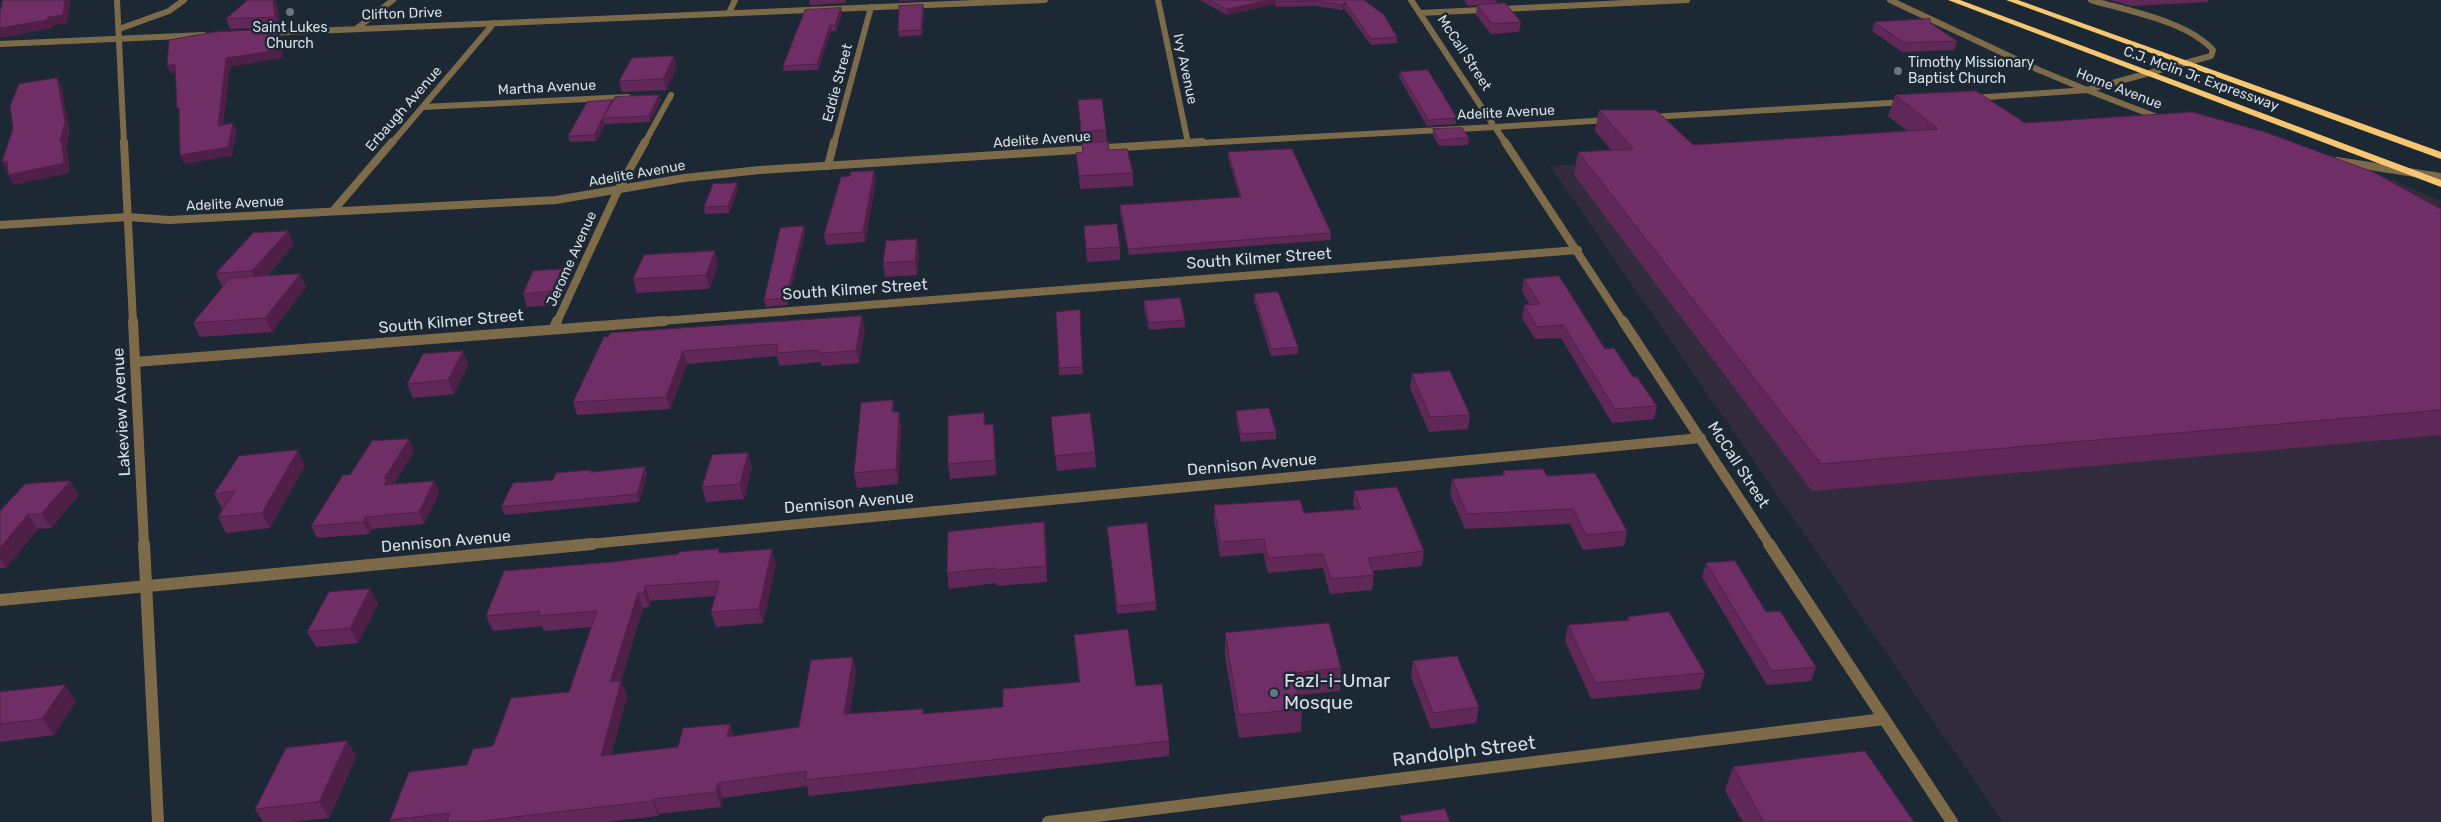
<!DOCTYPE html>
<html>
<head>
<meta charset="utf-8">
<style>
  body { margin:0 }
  canvas { display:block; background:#1c2833 }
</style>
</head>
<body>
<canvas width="2441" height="822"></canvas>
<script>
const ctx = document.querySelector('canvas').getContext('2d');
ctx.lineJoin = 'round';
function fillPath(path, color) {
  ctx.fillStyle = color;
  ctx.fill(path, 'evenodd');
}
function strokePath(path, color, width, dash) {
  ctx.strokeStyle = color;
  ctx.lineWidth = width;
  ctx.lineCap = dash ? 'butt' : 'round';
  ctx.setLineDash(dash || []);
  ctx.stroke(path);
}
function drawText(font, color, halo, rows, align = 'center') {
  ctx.font = font + ' Rubik,sans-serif';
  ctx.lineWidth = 5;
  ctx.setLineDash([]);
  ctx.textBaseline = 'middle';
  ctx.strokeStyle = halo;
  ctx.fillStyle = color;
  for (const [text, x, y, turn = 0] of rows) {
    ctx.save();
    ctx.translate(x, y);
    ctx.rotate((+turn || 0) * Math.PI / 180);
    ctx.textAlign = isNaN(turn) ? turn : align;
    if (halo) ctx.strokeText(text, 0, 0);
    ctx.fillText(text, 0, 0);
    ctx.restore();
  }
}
const industrial = new Path2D(`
  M2181,129L2381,175L2441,201V822H2003L1550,166Z`);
const minorFar3 = new Path2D(`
  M1158,0L1188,143
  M1890,0L2039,70L2087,90L2211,56L2213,50C2187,21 2128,11 2091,0
  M729,13L735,0
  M1420,13L1687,0
  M119,29L169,11L184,0
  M356,29L393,0
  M266,33L1045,0
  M0,44L204,35
  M423,107L628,97
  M391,144L494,23
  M644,144L671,95
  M834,144L871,7
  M1182,144L1495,127`);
const minorFar2 = new Path2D(`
  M828,166L834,142
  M333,211L392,142
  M0,225L128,217L169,220L556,200L684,178L760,170L1202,142
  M557,322L618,190L645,142
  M648,322L1578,250`);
const minorFar1 = new Path2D(`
  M554,328L557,321
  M135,362L664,321
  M579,545L1701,438`);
const minor = new Path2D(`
  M0,600L592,544
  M1048,822L1884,719`);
const tertiaryFar3 = new Path2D(`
  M117,0L124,144
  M1411,0L1492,123
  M1973,98L2087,90L2162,119
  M1651,117L1906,102
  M1495,127L1609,120
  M1495,127L1506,144`);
const tertiaryFar2 = new Path2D(`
  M124,142L133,322
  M1505,142L1623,322
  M2337,161L2441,177`);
const tertiaryFar1 = new Path2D(`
  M133,321L144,545
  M1623,321L1770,545`);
const tertiary = new Path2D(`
  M144,544L158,822
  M1769,544L1952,822`);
const motorway = new Path2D(`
  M1948,0H1960L2441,180V187Z
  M2006,0H2018L2441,152V159Z`);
const wall = new Path2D(`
  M248,0H274L278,8L280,27L230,29L226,19Z
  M809,0H846L845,3L810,5Z
  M900,0H924L900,1Z
  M1200,0H1364L1397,37V43L1371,45L1344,8L1342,10L1316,6L1276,7L1275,4L1227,15Z
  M1464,0H1497L1496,4L1521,22L1519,32L1491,34L1476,15L1477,5L1468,6Z
  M2110,0H2208V2L2131,6Z
  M923,5L924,10L922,35L899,37L898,31Z
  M841,8L842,14L836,31H831L818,70L784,71L783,66Z
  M1874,22L1930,23L1957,41L1954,50L1902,52L1872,31Z
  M677,67L666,90L622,92L619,81Z
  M1400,72L1457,118L1456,124L1427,126L1399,77Z
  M1895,95L2025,123L2441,209V435L1812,491L1574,175L1578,152L1611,150L1595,131L1599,110L1693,145L1907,131L1888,116Z
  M612,100V101L661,100L650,122L605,124L596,141L570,142L568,136Z
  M1078,100L1106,130L1107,142L1109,150L1133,173V186L1080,189L1076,153L1083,152Z
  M1433,129L1469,138L1468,145L1439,146L1433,135Z
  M1228,152L1331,233V240L1129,255L1120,212V205L1240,198L1228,158Z
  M850,176L876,181L865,242L826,245L824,235Z
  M738,189L729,213L705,214L704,207Z
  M1084,226L1120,247V260L1087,262Z
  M805,233L787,305L766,307L764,300Z
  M294,244L267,276L300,274L306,287L272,332L200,337L193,323L223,287H222L216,273Z
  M919,253L917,275L885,277L883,263Z
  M718,265L709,289L637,293L633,279Z
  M1524,279L1605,349L1633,377L1657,406L1654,419L1612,423L1561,338L1535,339L1522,318L1524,305H1530L1522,291Z
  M569,282L558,305L527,307L523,294Z
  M1254,294L1298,347V354L1271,356L1254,301Z
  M1144,301L1185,320V327L1149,330L1144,308Z
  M1080,310L1083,374L1059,375L1056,312Z
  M865,328L859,363L822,366L821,362L779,366L777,356L687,364L670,409L577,415L573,402L604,337Z
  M463,351L468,365L454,394L413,398L407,384Z
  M1412,374L1470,415L1468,429L1429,432L1410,388Z
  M1236,411L1276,432V439L1241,442L1236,418Z
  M895,412L901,426L898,484L857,488L854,473Z
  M984,413L985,425L993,424L995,439L996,475L950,479L948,464Z
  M1051,417L1095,452L1096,467L1057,471Z
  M414,451L393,485L434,481L439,493L424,524L372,529L369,534L317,538L311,526L350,475Z
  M305,465L270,528L226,533L218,517L223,509H222L214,494Z
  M645,467L647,474L639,502L505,515L501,507L553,480L591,470L592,472Z
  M752,467L744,499L706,502L702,487Z
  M1503,471L1547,476L1627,531L1624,546L1583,550L1570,524L1465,529L1450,494L1452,479L1503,475Z
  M70,481L79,495L51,528L38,529L6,568H0V511Z
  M1354,491L1424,551L1422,566L1372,571L1374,575L1372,590L1330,594L1323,568L1268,573L1263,553L1220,557L1214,519V505L1304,513L1355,509L1353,505Z
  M1044,522L1046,537L1047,582L997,586L996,583L949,589L947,573Z
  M1107,527L1156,602V610L1117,614Z
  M720,553L776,564L763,623L716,627L711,612L715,596L650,601L649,607L643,608L621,681L627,696L611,755L678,747L734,736L799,727L856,671L850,714L923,709L924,714L1003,707L1079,682L1074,635L1136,686L1169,741V756L809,796L807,786L723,798L721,807L659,814L658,816L606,822H391L390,820L569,692L591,627L544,631L542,626L493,631L486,616Z
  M1706,563L1766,612L1816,667L1811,681L1767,685L1702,577Z
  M370,589L378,604L358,643L316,647L307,632Z
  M1628,617L1705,673L1700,689L1591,699L1565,641L1568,625L1628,620Z
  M1225,633L1341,668L1340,691L1299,695L1302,709L1301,732L1239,738L1225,656Z
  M1413,661L1479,707L1476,723L1431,729L1411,677Z
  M0,692L76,701L54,735L0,742Z
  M347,741L356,757L329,818L292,822H263L255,809Z
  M1733,767L1914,822H1743L1725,791Z`);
const shadedWall = new Path2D(`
  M65,0H71L67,23L52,26V28L1,38L0,36V28L48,17Z
  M273,0H274L278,8L280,27L275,17Z
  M1269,0H1275V4L1227,15V9Z
  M1345,2L1344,8L1342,10V5Z
  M923,5L924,10L922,35L921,30Z
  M841,8L842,14L836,31L835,25Z
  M830,25L831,31L818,70L817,64Z
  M277,29L281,37L283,58L230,67L222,135L218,126L226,58Z
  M674,56L677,67L666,90L663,79Z
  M175,64L178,73L171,74L167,66Z
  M57,78L62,88L70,132L66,149L68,151L69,173L14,185L8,175L60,141Z
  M659,95L661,100L650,122L649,116Z
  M612,100L614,106L603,118L605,124L596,141L594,135Z
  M233,123L237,132L232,156L184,164L180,155Z
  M7,161L8,173L2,162Z
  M874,171L876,181L865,242L863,232Z
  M737,183L738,189L729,213L728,206Z
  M804,226L805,233L787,305L786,298Z
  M288,231L294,244L259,285L252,271Z
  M917,239L919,253L917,275L915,261Z
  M715,251L718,265L709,289L706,275Z
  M565,269L569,282L558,305L554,291Z
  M300,274L306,287L272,332L265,318Z
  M862,316L865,328L859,363L856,351Z
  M463,351L468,365L454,394L448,380Z
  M683,351L687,364L670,409L666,397Z
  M893,400L895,414L892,412Z
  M899,412L901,426L898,484L896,469Z
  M993,424L995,439L996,475L995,460Z
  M409,439L414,451L392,486L384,485V479Z
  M298,450L305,465L270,528L262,513Z
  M748,453L752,467L744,499L740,484Z
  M645,467L647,474L639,502L637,494Z
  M70,481L79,495L51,528L41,514Z
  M434,481L439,493L424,524L419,512Z
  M28,514L38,529L6,568L0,559V548Z
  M366,517L372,529L369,534L363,522Z
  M1044,522L1046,537L1047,582L1046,566Z
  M772,549L776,564L763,623L759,609Z
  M645,586L650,601L649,607L644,593Z
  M370,589L378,604L358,643L350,628Z
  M638,593L643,608L616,697L610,682Z
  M853,657L856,671L848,729L844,714Z
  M621,681L627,696L607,771L601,756Z
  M65,685L76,701L54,735L42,719Z
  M730,724L735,739L727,737Z
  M347,741L356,757L329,818L319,802Z
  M718,783L723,798L721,807L716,792Z
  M653,799L659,814L658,816L653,801Z`);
const building = new Path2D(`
  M3,0H65L63,15L48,17L47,20L0,28V12Z
  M248,0H273L275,17L226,19Z
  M1210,0H1269L1227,9Z
  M1275,0H1364L1384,15L1397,37L1371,39L1345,2L1342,5L1316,1L1276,2Z
  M1505,3L1521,22L1492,24L1477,5Z
  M923,5L921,30L898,31L899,6Z
  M841,8L835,25H830L817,64L783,66L805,10Z
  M1930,19V23L1957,41L1904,43L1874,22Z
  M277,29L279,50L226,58L218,126L233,123L228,147L180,155L179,108H177L175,64L167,66L169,40L214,32Z
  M674,56L663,79L619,81L632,58Z
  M1428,70L1457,118L1428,120L1400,72Z
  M57,78L65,122L60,141H62L64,163L8,175L7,161L2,162L13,128L10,106L19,84Z
  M1976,91L2025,123L2192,112L2265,132L2373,172L2441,209V410L1821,464L1578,152L1633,149L1599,110H1656L1693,145L1938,129L1895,95Z
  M659,95L649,116L603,118L615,97Z
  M1102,99L1106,130L1081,132L1078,100Z
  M612,100L594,135L568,136L587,102Z
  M1462,128L1469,138L1439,140L1433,129Z
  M1108,142L1109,150L1127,149L1133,173L1079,176L1076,153L1083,152L1082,143Z
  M1292,149L1331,233L1128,249L1120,205L1241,197L1228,152Z
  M874,171L863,232L824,235L841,177L850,176L851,172Z
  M737,183L728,206L704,207L713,184Z
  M1117,224L1120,247L1086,249L1084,226Z
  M804,226L786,298L764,300L780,228Z
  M288,231L252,271L216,273L253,233Z
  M917,239L915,261L883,263L886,241Z
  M715,251L706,275L633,279L644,255Z
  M565,269L554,291L523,294L533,271Z
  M300,274L265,318L193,323L230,278Z
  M1559,276L1605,349L1614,348L1633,377H1637L1657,406L1615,409L1563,325L1537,327L1524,305L1540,304L1524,279Z
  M1277,292L1279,294L1298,347L1271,349L1254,294Z
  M1180,298L1185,320L1149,323L1144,301Z
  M1080,310L1082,367L1059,368L1056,312Z
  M862,316L856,351L819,353L820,350L776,353L778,344L683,351L666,397L573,402L604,337H608L610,333Z
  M463,351L448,380L407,384L423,354Z
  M1450,371L1470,415L1430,417L1412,374Z
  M893,400L892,412H899L896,469L854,473L861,403Z
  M1269,408L1276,432L1241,434L1236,411Z
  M984,413V425L993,424L995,460L948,464V416Z
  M1090,413L1095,452L1055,456L1051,417Z
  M409,439L384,479L388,478L384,485L434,481L419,512L366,517L363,522L311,526L343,475H350L372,441Z
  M298,450L262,513L218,517L235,491L214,494L239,456Z
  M748,453L740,484L702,487L712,455Z
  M645,467L637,494L501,507L513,483L553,480L556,473L591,470L590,472Z
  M1543,469L1547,476L1595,473L1627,531L1586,535L1573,509L1467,514L1452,479L1505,475L1503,471Z
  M70,481L41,514H28L0,548V511L25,484Z
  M1397,487L1424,551L1368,558L1374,575L1331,579L1323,554L1268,558L1264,539L1220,542L1214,505L1300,500L1304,513L1361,509L1354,491Z
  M1044,522L1046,566L995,570V568L947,573L948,532Z
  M1147,523L1156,602L1117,606L1107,527Z
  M719,549L718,553L772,549L759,609L711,612L719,581L645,586L644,593H638L610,682L621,681L601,756L678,747L683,728L730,724L727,737L799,727L811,660L853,657L844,714L923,709L922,714L1003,707V689L1080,682L1074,635L1128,629L1136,686L1162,684L1169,741L805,780L807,771L718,783L716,792L653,799V801L514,817L479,822H447L450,813L390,820L409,772L467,765L473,749L493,746L511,698L569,692L597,611L538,616L540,611L486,616L504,571L612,562L678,554L679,552Z
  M1735,561L1766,612L1780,611L1816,667L1772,671L1706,563Z
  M370,589L350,628L307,632L329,592Z
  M1669,612L1705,673L1595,683L1568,625L1630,620L1628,617Z
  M1329,623L1341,668L1294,673L1302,709L1239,715L1225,633Z
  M1457,656L1479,707L1433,713L1413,661Z
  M65,685L42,719L0,724V692Z
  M347,741L319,802L255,809L286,748Z
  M1865,751L1914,822H1764L1733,767Z
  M1445,809L1450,822H1402L1400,816Z`);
const markers = [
  [290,12,5,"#6b7280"],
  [1898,71,5,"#6b7280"],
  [1274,693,5,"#6b7280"]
];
const farStreetnames = [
  ["Clifton Drive",402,14,-2],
  ["McCall Street",1464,53,57],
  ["Ivy Avenue",1185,69,78],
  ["C.J. Mclin Jr. Expressway",2201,79,20],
  ["Eddie Street",838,83,-75],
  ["Martha Avenue",547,88,-3],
  ["Home Avenue",2119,89,21],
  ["Erbaugh Avenue",404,109,-49],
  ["Adelite Avenue",1506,113,-3],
  ["Adelite Avenue",1042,140,-4],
  ["Adelite Avenue",637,174,-10],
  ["Adelite Avenue",235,204,-3],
  ["Jerome Avenue",572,259,-66]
];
const farPoinames = [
  ["Saint Lukes",290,28],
  ["Church",290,44],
  ["Timothy Missionary",1908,63,"left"],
  ["Baptist Church",1908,79,"left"]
];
const streetNames = [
  ["South Kilmer Street",1259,259,-4],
  ["South Kilmer Street",855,290,-4],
  ["South Kilmer Street",451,322,-5],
  ["Lakeview Avenue",122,412,-93],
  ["Dennison Avenue",1252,465,-5],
  ["McCall Street",1738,465,57],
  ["Dennison Avenue",849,503,-5],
  ["Dennison Avenue",446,542,-5]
];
const nearPoinames = [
  ["Fazl-i-Umar",1284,682],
  ["Mosque",1284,704]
];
const nearStreetnames = [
  ["Randolph Street",1464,752,-7]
];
fillPath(industrial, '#312b3b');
strokePath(minorFar3, '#7d6a49', 6);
strokePath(minorFar2, '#7d6a49', 8);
strokePath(minorFar1, '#7d6a49', 10);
strokePath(minor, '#7d6a49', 12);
strokePath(tertiaryFar3, '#7d6a49', 6);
strokePath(tertiaryFar2, '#7d6a49', 8);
strokePath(tertiaryFar1, '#7d6a49', 10);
strokePath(tertiary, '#7d6a49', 12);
fillPath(motorway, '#f7c670');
fillPath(wall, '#5f2858');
fillPath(shadedWall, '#4e2047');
fillPath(building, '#6f2e66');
strokePath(building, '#4e2047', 1);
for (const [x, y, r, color] of markers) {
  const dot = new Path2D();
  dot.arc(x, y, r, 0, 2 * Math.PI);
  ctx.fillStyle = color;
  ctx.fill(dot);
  strokePath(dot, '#1c2833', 2);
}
drawText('14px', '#d7dfe6', '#1c2833', farStreetnames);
drawText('14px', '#d7dfe6', '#1c2833', farPoinames);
drawText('16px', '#d7dfe6', '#1c2833', streetNames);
drawText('19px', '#d7dfe6', '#1c2833', nearPoinames, 'left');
drawText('19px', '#d7dfe6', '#1c2833', nearStreetnames);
</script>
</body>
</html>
